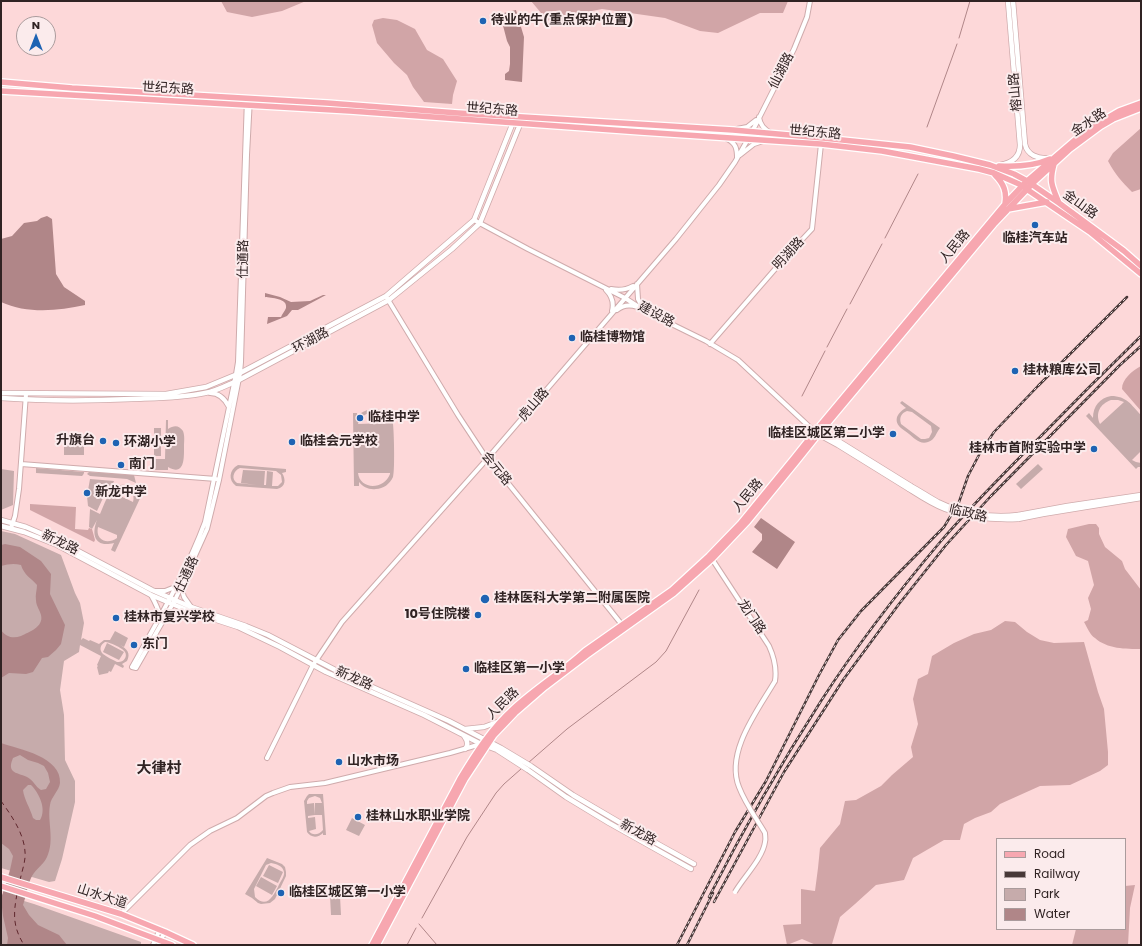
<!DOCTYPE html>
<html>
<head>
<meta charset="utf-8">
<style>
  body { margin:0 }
  #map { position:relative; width:1142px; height:946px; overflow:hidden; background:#fdd8d9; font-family:Poppins,sans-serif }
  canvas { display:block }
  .frame { position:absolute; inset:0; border:2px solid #302323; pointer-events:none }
  .legend { position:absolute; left:996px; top:838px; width:130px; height:92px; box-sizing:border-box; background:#fbebec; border:1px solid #aa9b9c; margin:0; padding:5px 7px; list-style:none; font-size:12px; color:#302323 }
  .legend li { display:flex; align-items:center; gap:8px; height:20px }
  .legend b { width:20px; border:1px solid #aa9b9c }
  .north { position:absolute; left:16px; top:16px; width:40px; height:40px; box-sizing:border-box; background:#fbebec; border:1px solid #aa9b9c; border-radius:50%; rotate:0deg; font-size:11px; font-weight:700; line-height:16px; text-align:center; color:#302323 }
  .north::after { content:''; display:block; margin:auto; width:14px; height:18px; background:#1e63b3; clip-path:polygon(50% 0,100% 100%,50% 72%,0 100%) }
</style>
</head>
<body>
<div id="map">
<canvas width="1142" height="946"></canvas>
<div class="frame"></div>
<ul class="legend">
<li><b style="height:5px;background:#f7a7b0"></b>Road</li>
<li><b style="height:5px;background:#483838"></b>Railway</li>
<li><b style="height:11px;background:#c6abab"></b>Park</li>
<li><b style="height:11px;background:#b08688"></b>Water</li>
</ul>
<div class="north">N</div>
</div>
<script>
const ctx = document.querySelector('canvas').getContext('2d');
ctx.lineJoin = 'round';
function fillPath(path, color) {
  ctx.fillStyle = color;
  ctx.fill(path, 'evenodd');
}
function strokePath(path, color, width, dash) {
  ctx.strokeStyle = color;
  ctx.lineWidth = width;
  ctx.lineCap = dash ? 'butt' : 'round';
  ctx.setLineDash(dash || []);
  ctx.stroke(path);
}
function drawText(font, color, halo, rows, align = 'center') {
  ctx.font = font + ' Poppins,"Noto Sans SC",sans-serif';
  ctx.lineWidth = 4;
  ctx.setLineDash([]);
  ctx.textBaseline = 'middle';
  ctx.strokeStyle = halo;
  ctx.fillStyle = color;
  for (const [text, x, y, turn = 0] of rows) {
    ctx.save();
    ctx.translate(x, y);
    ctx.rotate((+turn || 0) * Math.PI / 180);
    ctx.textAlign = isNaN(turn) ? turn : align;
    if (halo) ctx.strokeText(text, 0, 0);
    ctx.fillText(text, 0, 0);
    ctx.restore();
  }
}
const green = new Path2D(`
  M1111,396C1127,396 1131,405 1141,415V451L1132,460L1136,462L1141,463V467H1138L1136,469L1086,416L1089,413L1093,418C1093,406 1100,398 1111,396ZM1111,400H1118L1124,402L1100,424C1095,413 1100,404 1111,400Z
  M902,401L940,428C936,433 935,440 928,442C920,445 914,438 909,434C906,431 901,429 899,426C893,418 900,411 906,408L900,403ZM907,411L912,412L931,426L932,432L929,438L925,439H921L901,424C899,418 901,413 907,411Z
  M377,409C385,411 390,415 393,424C394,432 395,470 393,477C390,484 383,489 376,489C369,490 363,487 359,482V486H354L353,413H357V417C363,410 369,409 377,409ZM372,412C380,413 386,416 389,423L358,424C360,417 365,414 372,412ZM358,473H390V474C384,490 360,490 358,473Z
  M166,420H168V429C174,425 179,425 183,431C185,436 184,442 184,447C184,457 185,477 168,467V470H152L153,459H165Z
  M154,428H161V456H154Z
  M64,437H81V440H84V455H64Z
  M1038,464L1043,469L1021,489L1016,484Z
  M238,465L286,469V472L282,473C286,479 286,487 277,489L236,486C228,480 229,470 238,465ZM240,468L276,471L281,475L282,482L278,486H272L273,472L267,471L266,485H264L265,471L243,470L241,483L257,485L237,483C231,479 233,471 240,468Z
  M36,468L84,472V473L83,475L82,476L36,473Z
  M1,469L14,471L13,505L1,510Z
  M89,472L134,475L136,483L127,479L90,476L87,474Z
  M90,479L114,481L106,499L103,498L97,511L88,506L87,496Z
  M121,485C128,484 133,488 137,493L139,490L143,492L115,552L111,550L114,543C95,548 91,535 97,520L92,529L89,527L90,509L100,514C105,503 109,488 121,485ZM119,488C128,487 136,493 133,502L114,493L115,491ZM98,527L117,535V538C107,545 95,540 98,527Z
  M1,531L15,534L61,555L75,593L80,603L84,623L81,640L83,638L89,641L90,640L99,644L104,640H110L115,631L128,638L124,647L120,645C127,649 131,653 127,661L122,664L124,666L123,668L115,664L111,672L109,671L108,673L99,675L97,667L98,666L97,665L101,656L80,645L79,652L64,661L60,690L64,715L65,760L75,781V802L62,859L55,881L49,882L1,868ZM105,642C109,642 123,648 125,652C128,657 123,663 117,662C113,660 107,657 103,654C99,650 100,645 105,642Z
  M107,643L124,652L119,660L103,652Z
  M309,794H323L326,835H323V833C318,838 311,838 307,832L304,801L307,796ZM315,796L320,798L322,803H315V815H322L323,830C319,835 312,836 309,831L316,829L315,817L308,818V816L315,815L314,803L307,804V801L309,798Z
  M352,818L365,825L359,836L346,830Z
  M267,858L282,864L285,867L286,872V876L275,899L270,903L261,904L258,903L252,898L245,894ZM271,863C277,864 283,866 284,872C285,876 280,882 278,887C273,896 267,909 255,897L254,889L266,865Z
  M269,865L283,872L278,883L263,876Z
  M261,877L277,886L272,895L256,886Z
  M1,894L34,904L141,942V945H1Z
  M330,896H340L341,915H331Z`);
const forest = new Path2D(`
  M221,1H306L282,11L252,17L227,12Z
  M531,1H788L783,13H760L718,33L700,31L665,18L602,9L582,13L563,24L547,20Z
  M383,18L397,20L415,29L427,50L443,59L457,81L453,95L452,104L424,102L413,87L407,75L394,63L377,43L372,25L374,20Z
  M1141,128V189L1132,192C1122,182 1115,174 1108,161L1113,153Z
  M1141,366V411L1122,389C1122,379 1132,371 1141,366Z
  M30,504L76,507L75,529L88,530L89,528L92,529L95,540L94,542L30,510Z
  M1089,524H1096L1099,528V534L1105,547L1122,561L1125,569L1141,590V649C1126,649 1107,649 1095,638C1090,635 1087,627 1084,622L1088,620L1091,609L1088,598L1094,585L1088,561L1076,556L1066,537L1068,529Z
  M1005,621L1015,622L1027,632L1040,640L1054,643L1084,642L1098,692L1104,709L1108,752V765L1100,771L1070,785L1040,786L1000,804L991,812L975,818L964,824L960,840H944L913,858L904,880L876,885L855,904L840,917L832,944L816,945L802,939L787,945L783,925L801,924V889L815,891L818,868L820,848L840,824L845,801L856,800L881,786L892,775L913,757L911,747L918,724L913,699L918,679L928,674L932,656L954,643L974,634L991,630Z
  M1135,885L1130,908L1128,945H1072L1076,929H1125V886Z`);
const water = new Path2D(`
  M516,10L524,37L522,82L505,80V74L509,71L510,64V47L507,41L500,14Z
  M47,216L52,219L56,274L64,287L85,301V305C58,311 27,314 1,302V239L12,236L24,223L37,221L41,218Z
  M265,293L280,297L291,302L310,301L323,295H326L298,310H292L287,316L267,324L268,317H281C282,314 285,311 286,308C288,298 271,298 265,297Z
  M761,518L795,542L777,569L752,552L762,540V534L754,527Z
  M5,544L20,547L41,561L51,574L50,594L65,625L61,644L56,650L48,657L42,658L33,672L26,674L9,673L1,678V630C6,637 13,639 21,636C29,632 44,627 41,615C40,610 36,606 36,600C35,595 37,590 37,585C31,578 24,575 21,565C14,563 8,564 1,566V545Z
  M1,743C19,749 62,757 60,783C59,791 51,797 50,805C47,821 55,840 47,857C44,864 36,869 32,876C28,883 26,897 23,905L29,915L38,925L59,935L67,945H7L8,938L3,916L1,899L10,870L13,856L9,849L1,843ZM20,755L28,760L38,763L44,766L48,773L50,782L46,789L41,790C36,787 34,782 30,779C22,772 5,776 13,758ZM28,785H31C39,793 47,809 40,820H36L33,818C30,808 24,799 23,790Z`);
const stream = new Path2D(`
  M959,38L970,1
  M927,127L957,44
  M885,238L918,174
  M850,304L882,244
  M827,347L847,309
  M802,396L825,351
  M528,763L567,729L656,662L666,651L699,590
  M422,918L467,837L496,793L504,784L521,769
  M419,924L437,945
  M407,945L416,928`);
const ferry = new Path2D(`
  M1,801C11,815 24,833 25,852C26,860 22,871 20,880
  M17,894C13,915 13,927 24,945`);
const tertiary = new Path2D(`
  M247,98L238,362L236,374L205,522C186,573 158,620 132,667L136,668L175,600L203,538L207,529L219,480L240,373L241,362L247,155L250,98
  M759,117C760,125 764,129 771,133
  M737,129L747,127L756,120
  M727,139C736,143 737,149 737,158
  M740,155L754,144L763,141
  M474,220L528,249L625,298L645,311L706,341L738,360L815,432
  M637,284L638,299L643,308
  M611,289C620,291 626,290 633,286
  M606,290C612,296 614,303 612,311
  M387,298L458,415L487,459L503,477L623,626
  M617,310C623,305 629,304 637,307
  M710,344L783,260L812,229L821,144
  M210,393C219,393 225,399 229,407
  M21,464L216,479
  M11,528L15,516L19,489L26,394
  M712,559L769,646C774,657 777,668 775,681
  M181,587L184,597L191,607
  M155,591H165L175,587
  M151,595C155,602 158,608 160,616
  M165,618L189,611
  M267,758L313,665L342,622L487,459L676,239L719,185L735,162L752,132L794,49L807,17L810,1
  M121,914L190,845L210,831L237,818L266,796L273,793L290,787L325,783L450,753L481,744
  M153,945L160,929
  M158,945L165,932`);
const secondary = new Path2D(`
  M1013,1L1025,144C1027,155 1038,159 1048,158
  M1000,165C1011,163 1020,158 1020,145L1008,1
  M1,393L166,394L206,387L240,373L386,296L474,220L514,120
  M1,398C44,401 88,401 132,399C156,398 181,398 205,393C217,391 227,385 239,380L389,300L452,249L480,223L523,117
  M819,429L911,486
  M816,433L838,445L909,489
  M1018,515L1067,506L1141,495
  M1018,519L1043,514L1141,498
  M1,520L26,527L61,542L152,590L191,607L246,626L268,635L343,674L449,721L501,748L531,766L573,795L631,829L694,864
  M1,526L24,532L57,545L151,595L189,611L238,627L280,647L326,672L424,715L481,744L497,750L528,770L566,797L609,823L691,869
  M465,729L484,727L500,721
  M464,736C467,740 469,745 465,749`);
const primary = new Path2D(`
  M1,82L72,88L327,103L458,113L733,130L823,138L910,147L953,156L990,165L1014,174L1027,181L1059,203L1124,251L1141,266
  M1,91L350,111L641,132L821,144L882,151L979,169L994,173L1019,184L1090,232L1141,274
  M1054,164C1049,182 1052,186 1059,203
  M999,166C1017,167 1034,166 1050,159
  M995,175C1004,184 1007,192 1005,204
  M1008,209L1047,202
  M1,877L121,914L165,932L193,945
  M1,886L95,916L172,945
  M372,945L460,779C475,754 491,729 513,709C536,688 562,672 585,651L672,590L709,556L740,524L794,458L818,428L1006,203L1027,181L1076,139L1090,128L1119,111L1141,103
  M377,945L465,779L494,735L515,713L545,687L587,655L674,593L712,559L748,521L797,461L821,431L995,223L1033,183L1070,149L1101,126L1113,119L1141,108`);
const rail = new Path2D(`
  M709,897C743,830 780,765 821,701C857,645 898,592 941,541C972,505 1006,471 1040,437C1073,403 1107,369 1141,336
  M714,902L784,772L843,680L899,604L946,545L991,496L1120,365L1141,346
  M677,945L735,832L766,781L819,675L838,640L861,611L944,527L959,502L968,476L980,453L994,432L1038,386L1127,297
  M687,945L713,893`);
const tertiaryBridge = new Path2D(`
  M735,892C743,878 763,858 765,842C766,839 765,836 765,833C756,818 745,803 739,787C725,752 758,710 775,681`);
const secondaryBridge = new Path2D(`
  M911,486C920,491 929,497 938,502C962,514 992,518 1018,515
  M909,489C920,496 932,504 945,509C968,518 993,520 1018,519`);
const markers = [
  [483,21,4,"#1e63b3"],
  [1035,225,4,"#1e63b3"],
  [572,338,4,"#1e63b3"],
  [1015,371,4,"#1e63b3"],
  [360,418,4,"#1e63b3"],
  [893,434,4,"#1e63b3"],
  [103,441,4,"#1e63b3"],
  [292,442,4,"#1e63b3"],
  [116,443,4,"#1e63b3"],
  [1094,449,4,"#1e63b3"],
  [121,465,4,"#1e63b3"],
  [87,493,4,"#1e63b3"],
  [485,599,5,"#1e63b3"],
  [478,615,4,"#1e63b3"],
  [116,618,4,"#1e63b3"],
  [134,645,4,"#1e63b3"],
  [466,669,4,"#1e63b3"],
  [339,762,4,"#1e63b3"],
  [358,817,4,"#1e63b3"],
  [281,893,4,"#1e63b3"]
];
const poiNames = [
  ["待业的牛(重点保护位置)",491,21],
  ["临桂汽车站",1035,239,"center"],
  ["临桂博物馆",580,338],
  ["桂林粮库公司",1023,371],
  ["临桂中学",368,418],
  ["临桂区城区第二小学",885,434,"right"],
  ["升旗台",95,441,"right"],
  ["临桂会元学校",300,442],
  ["环湖小学",124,443],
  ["桂林市首附实验中学",1086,449,"right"],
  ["南门",129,465],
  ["新龙中学",95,493],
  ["桂林医科大学第二附属医院",494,599],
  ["10号住院楼",470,615,"right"],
  ["桂林市复兴学校",124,618],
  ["东门",142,645],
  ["临桂区第一小学",474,669],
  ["山水市场",347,762],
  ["桂林山水职业学院",366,817],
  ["临桂区城区第一小学",289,893]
];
const streetNames = [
  ["仙湖路",782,71,-63],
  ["世纪东路",168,89,3],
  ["榕山路",1016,92,-95],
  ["世纪东路",492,110,4],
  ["金水路",1089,123,-34],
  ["世纪东路",815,133,5],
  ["金山路",1080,205,36],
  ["人民路",955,247,-50],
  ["明湖路",789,254,-47],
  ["仕通路",244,259,-89],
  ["建设路",656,315,28],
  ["环湖路",311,341,-28],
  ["虎山路",534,405,-49],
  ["会元路",496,469,51],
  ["人民路",748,496,-50],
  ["临政路",968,514,13],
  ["新龙路",60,543,26],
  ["仕通路",187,575,-65],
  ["龙门路",751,617,56],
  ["新龙路",354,679,24],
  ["人民路",503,704,-44],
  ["新龙路",638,833,29],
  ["山水大道",102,897,18]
];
const quarterNames = [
  ["大律村",159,769]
];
fillPath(green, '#c6abab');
fillPath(forest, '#d1a5a7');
fillPath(water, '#b08688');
strokePath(stream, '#b08688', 1);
strokePath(ferry, '#5f272d', 1, [5, 4]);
strokePath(tertiary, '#cfabac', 6);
strokePath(secondary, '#cfabac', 6);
strokePath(primary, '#fff', 8);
strokePath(tertiary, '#fff', 4);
strokePath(secondary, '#fff', 4.5);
strokePath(primary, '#f7a7b0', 5.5);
strokePath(rail, '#483838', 2.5);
strokePath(rail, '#fbebec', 1, [3]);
strokePath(tertiaryBridge, '#cfabac', 6, []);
strokePath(secondaryBridge, '#cfabac', 6, []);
strokePath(tertiaryBridge, '#fff', 4);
strokePath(secondaryBridge, '#fff', 4.5);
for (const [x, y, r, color] of markers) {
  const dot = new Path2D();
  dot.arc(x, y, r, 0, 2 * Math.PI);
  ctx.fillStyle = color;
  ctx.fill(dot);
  strokePath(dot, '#fbebec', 1.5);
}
drawText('bold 13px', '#302323', '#fbebec', poiNames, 'left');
drawText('13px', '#302323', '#fbebec', streetNames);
drawText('bold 15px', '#302323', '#fbebec', quarterNames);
</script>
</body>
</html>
